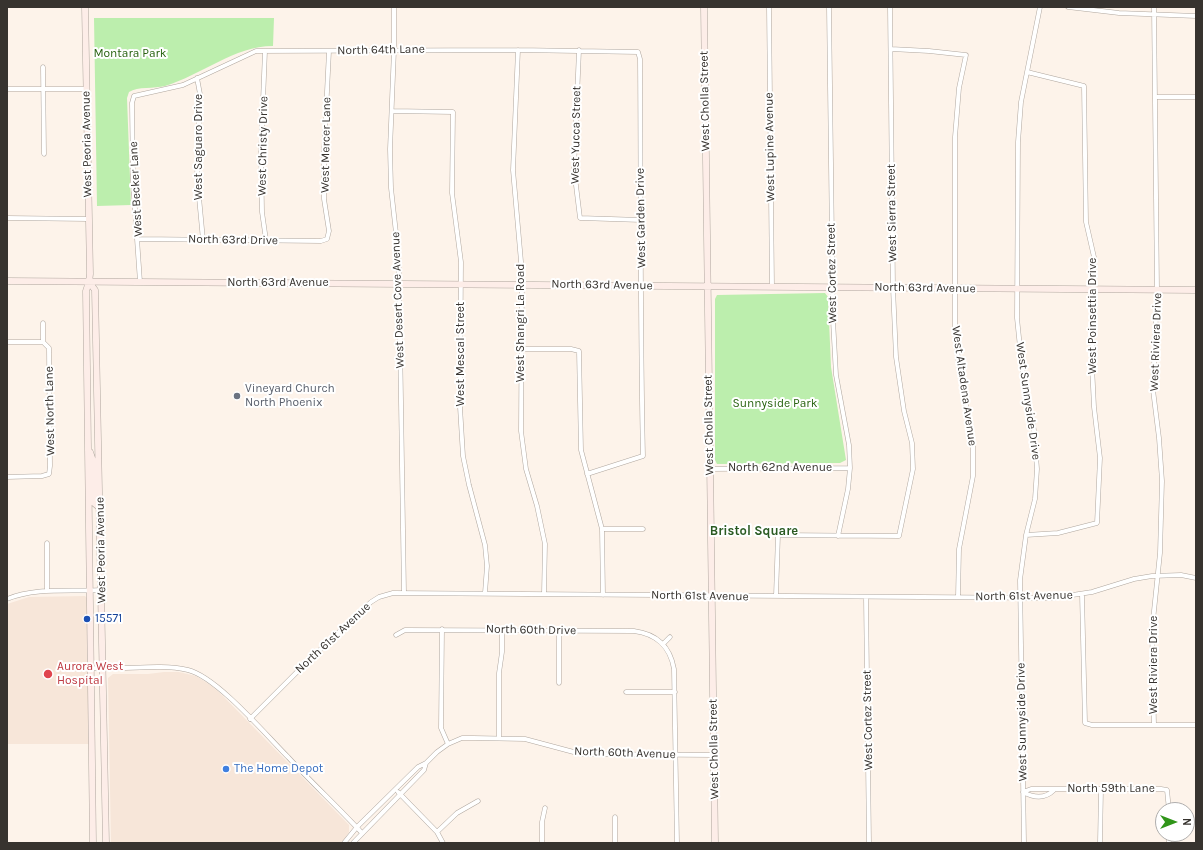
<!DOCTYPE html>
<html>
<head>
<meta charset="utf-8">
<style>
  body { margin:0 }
  #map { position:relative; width:1203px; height:850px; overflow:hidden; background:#fdf3ea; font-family:Karla,sans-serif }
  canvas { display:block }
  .frame { position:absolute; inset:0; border:8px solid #37332f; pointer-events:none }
  .north { position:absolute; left:1155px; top:802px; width:40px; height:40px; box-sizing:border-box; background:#fff; border:1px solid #afadac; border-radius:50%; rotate:90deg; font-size:11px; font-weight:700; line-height:16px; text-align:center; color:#37332f }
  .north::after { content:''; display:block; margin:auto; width:14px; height:18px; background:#309519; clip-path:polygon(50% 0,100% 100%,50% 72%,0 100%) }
</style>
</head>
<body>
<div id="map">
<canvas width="1203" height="850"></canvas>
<div class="frame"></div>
<div class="north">N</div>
</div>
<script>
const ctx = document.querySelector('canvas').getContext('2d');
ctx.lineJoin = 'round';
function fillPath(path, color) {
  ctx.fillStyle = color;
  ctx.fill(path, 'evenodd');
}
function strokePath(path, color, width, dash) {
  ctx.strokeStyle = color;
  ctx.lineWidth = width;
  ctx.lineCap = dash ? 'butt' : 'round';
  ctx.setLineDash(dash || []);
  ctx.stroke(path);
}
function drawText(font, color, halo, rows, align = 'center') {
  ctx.font = font + ' Karla,sans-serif';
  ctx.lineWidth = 4;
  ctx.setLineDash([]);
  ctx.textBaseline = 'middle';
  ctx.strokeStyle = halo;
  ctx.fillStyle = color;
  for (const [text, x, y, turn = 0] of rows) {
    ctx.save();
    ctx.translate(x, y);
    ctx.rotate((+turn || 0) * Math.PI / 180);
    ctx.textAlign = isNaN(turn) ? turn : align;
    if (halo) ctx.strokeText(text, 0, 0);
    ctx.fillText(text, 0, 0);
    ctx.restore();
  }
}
const built = new Path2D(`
  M85,596L88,599L90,744H7V604L29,597Z
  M164,672H179L196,676L212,686L222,695L349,825V832L342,843H111L108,678L113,674H148Z`);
const green = new Path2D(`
  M94,18H274L273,46C234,46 202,75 165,86C154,89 138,86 129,92L127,98L131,205L97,206Z
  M825,293L828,297L831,367L846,460L840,463L717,464L715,460V299L717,295Z`);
const street = new Path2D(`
  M394,7V50L390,149L391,188L398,251L399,274L404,593
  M769,7L772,287
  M829,7L833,320L836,375L849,445L850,468L848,489L838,536
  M1068,7L1119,13L1196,16
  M891,49L929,51L966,55L959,88L955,137V332L959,366L973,445V476L959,549L958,597
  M518,50L513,170L522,273L521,431L526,469L537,506L545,544L544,594
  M579,50L574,169L580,218L641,220
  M265,51L261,150L262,212L266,240
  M43,67L44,154
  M197,78L200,94L197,176L203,240
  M7,89H86
  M1155,97H1196
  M392,111L453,112L452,193L461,262L460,407L463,456L469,485L485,545L487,566L485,593
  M7,218L88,219
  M138,239L321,241L327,239L329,231L324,199V152L329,51
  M140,282L133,181L132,103L134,96L183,85L256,51L518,50L638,52L640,59C641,191 640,324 643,456L587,474
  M43,323V342
  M7,342H43L49,348L50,466L49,474L42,476L7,477
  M522,349H571L579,351L581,450L602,529L603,595
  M710,469L850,468
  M602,529H643
  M1026,535L1058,533L1097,523L1100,458L1094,407L1092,366L1094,257L1086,222L1084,86L1027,72
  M47,543V591
  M1082,594L1085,723L1092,725H1196
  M776,596L778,535L899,536L913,469L912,443L904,411L896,357L893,288L890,7
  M866,597L869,843
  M7,599C37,587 70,592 101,590
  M442,629L441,728L448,744
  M559,630V683
  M396,635L405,630L634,631C657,634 670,646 674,669L677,843
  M663,644L670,637
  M91,668C123,671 157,663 188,670C217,677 266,735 288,757C312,783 338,807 362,833
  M626,692H675
  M250,719L308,661L371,602L379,597L393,593L1053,598L1092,592L1134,579L1152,576L1181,575L1196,578
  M1154,725L1152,630L1160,553L1162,481L1159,438L1153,390L1157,290L1154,7
  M499,737V673L502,652V630
  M398,792L437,832L443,843
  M1023,792L1031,789H1161L1167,790L1169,810
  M1023,792C1034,798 1045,799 1054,790
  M437,832L457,813L478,801
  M1169,834V843
  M344,843L357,827L418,767L426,763L437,752L448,744L462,738H473L525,739L581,754L714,755
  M353,843L424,770L426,763
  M542,843V822L545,808
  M615,843V817
  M1024,843L1020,580L1026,535L1035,499L1037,469L1034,430L1022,367L1017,318L1018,142L1021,102L1040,7
  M1100,843L1101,789`);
const secondary = new Path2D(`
  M85,7L90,274L89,282L86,291L93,843
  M704,7L715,843
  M7,281L1196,290
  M89,282L95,290L106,843
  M90,452L93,461L94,503L100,508`);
const markers = [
  [237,396,4,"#6b7280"],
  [87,619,4,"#1a4fb4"],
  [48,674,5,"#e0444e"],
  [226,769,4,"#3f7fe0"]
];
const streetNames = [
  ["North 64th Lane",381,50,-1],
  ["West Cholla Street",705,101,-91],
  ["West Yucca Street",576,135,-89],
  ["West Peoria Avenue",87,144,-91],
  ["West Mercer Lane",326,145,-89],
  ["West Christy Drive",263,146,-89],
  ["West Saguaro Drive",199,147,-90],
  ["West Lupine Avenue",770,147,-91],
  ["West Becker Lane",136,189,-93],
  ["West Sierra Street",892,213,-91],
  ["West Garden Drive",641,218,-91],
  ["North 63rd Drive",233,240,1],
  ["West Cortez Street",832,273,-91],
  ["North 63rd Avenue",278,283],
  ["North 63rd Avenue",602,285,1],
  ["North 63rd Avenue",925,288,1],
  ["West Desert Cove Avenue",398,300,-92],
  ["West Poinsettia Drive",1093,316,-90],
  ["West Shangri La Road",521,323,-90],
  ["West Riviera Drive",1156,342,-88],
  ["West Mescal Street",461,354,-90],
  ["West Altadena Avenue",964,386,82],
  ["West Sunnyside Drive",1028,401,82],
  ["West North Lane",50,411,-91],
  ["West Cholla Street",709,425,-91],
  ["North 62nd Avenue",780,468],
  ["West Peoria Avenue",101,550,-91],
  ["North 61st Avenue",700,596,1],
  ["North 61st Avenue",1024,596,-1],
  ["North 60th Drive",531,630,1],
  ["North 61st Avenue",333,638,-43],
  ["West Riviera Drive",1154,665,-90],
  ["West Cortez Street",868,720,-91],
  ["West Sunnyside Drive",1022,722,-91],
  ["West Cholla Street",714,749,-91],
  ["North 60th Avenue",625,753,2],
  ["North 59th Lane",1111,789]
];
const parkNames = [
  ["Montara Park",130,54],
  ["Sunnyside Park",775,404]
];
const worshipNames = [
  ["Vineyard Church",245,389],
  ["North Phoenix",245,403]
];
const transitNames = [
  ["15571",95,619]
];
const healthNames = [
  ["Aurora West",57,667],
  ["Hospital",57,681]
];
const shopNames = [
  ["The Home Depot",234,769]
];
const neighbourhoodNames = [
  ["Bristol Square",754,531]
];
fillPath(built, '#f7e6d9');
fillPath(green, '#bceead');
strokePath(street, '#afa69e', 5);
strokePath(secondary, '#afa69e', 7);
strokePath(street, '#fff', 4);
strokePath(secondary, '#fdede8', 6);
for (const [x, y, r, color] of markers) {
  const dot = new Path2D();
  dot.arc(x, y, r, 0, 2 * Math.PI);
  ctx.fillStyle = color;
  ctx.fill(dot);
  strokePath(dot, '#fff', 1.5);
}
drawText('12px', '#37332f', '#fff', streetNames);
drawText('12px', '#286210', '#fff', parkNames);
drawText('12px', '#5b616d', '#fff', worshipNames, 'left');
drawText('12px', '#164399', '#fff', transitNames, 'left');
drawText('12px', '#be3a42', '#fff', healthNames, 'left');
drawText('12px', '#366cbe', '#fff', shopNames, 'left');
drawText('bold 13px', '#2a5a22', '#fff', neighbourhoodNames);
</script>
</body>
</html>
